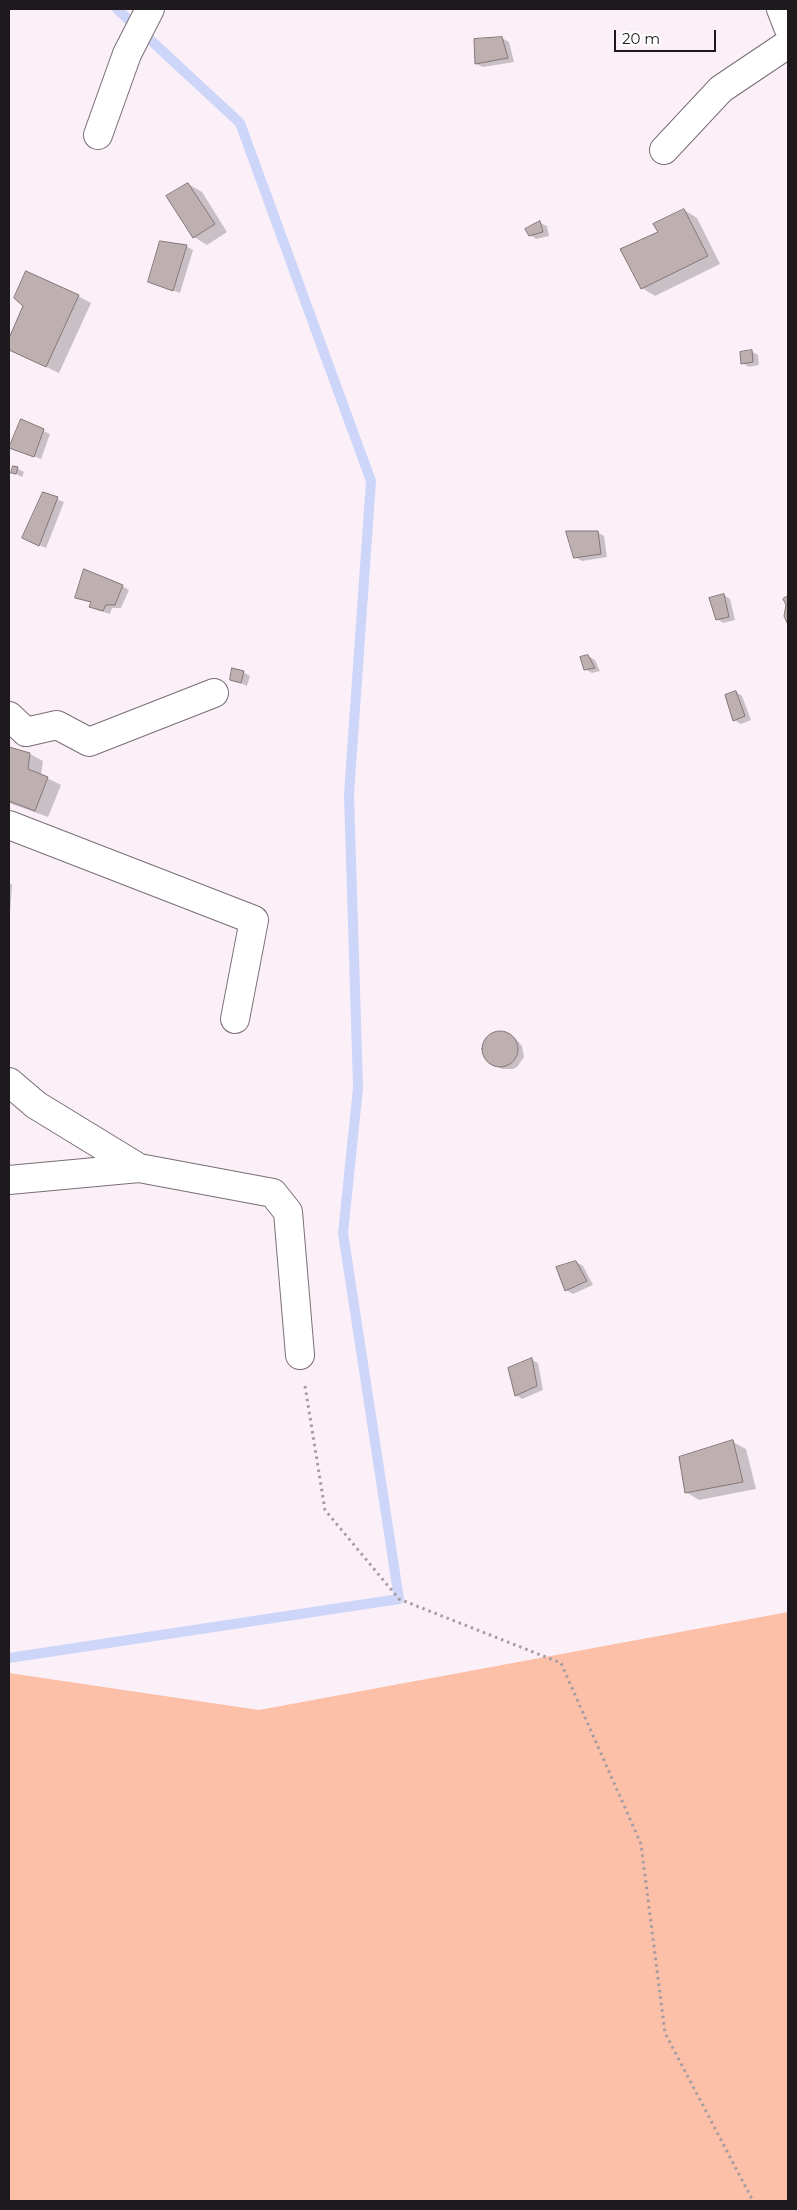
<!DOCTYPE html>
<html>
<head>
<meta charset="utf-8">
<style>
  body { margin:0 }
  #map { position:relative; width:797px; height:2210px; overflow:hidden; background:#fcf0f8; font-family:Montserrat,sans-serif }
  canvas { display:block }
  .frame { position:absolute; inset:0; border:10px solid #1d191c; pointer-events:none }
  .scale { position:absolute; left:614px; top:30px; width:102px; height:22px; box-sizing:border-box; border:2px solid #1d191c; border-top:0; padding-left:6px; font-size:15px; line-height:18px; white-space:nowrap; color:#1d191c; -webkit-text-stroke:4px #fff; paint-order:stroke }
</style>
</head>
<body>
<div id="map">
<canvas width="797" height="2210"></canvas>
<div class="frame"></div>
<div class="scale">20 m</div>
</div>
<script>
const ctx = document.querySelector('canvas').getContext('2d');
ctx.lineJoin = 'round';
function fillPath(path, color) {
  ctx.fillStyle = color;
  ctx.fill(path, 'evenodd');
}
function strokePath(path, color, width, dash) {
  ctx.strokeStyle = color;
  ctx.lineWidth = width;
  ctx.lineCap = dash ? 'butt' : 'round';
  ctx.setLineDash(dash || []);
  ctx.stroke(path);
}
const green = new Path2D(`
  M788,1612V2201H9V1673L259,1710Z`);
const shadow = new Path2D(`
  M502,38L509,42L514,62L483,67L476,64Z
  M188,184L202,192L227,232L207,245L194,237Z
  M684,210L697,218L720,264L655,296L642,288L660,232Z
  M540,223L547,226L549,236L536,239L530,235Z
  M186,246L193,250L180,293L150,282Z
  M78,296L91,303L59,373L9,349V341L25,306Z
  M751,351L758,355L759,365L749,367L742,363Z
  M22,421L50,434L41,459L10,447Z
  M14,467L24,472L22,477L12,472Z
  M44,494L64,502L46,548L30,541Z
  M597,532L604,536L607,557L582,561L575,557Z
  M122,586L129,590L121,608H112L110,614L97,610L91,607L92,603L77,597Z
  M724,595L730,599L735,620L723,623L717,619Z
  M588,656L595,660L600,671L592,673L585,669Z
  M243,672L250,676L247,686L231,679Z
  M736,692L742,696L751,720L741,724L734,720Z
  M9,748L30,754L43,761L41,775L61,785L48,817L9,803Z
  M9,883L12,885L9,928Z
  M502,1032L514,1037L522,1046L524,1057L517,1067L513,1069H502L495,1065L486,1059L483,1049L484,1044L490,1035Z
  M576,1262L583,1266L593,1285L573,1294L566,1290Z
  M532,1360L538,1363L543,1390L522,1399L516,1395Z
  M733,1442L746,1449L756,1489L699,1500L686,1492Z`);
const stream = new Path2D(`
  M9,1658L399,1599L343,1233L358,1088L349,794L371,481L240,123L117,9`);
const building = new Path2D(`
  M502,37L508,58L475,64L474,39Z
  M188,183L215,224L193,238L166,196Z
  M684,209L708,256L641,289L620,249L658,232L653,224Z
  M540,221L543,232L529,236L525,229Z
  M160,241L187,245L173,291L148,282Z
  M26,271L79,295L46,367L9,350V338L23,306L14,298Z
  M752,350L753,362L741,364L740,352Z
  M21,419L44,429L34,457L9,448Z
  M13,466L18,467L16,474L11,473Z
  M43,492L58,497L39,546L22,538Z
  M566,531H598L601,554L574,558Z
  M84,569L123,585L115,605H106L103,611L89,607L91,602L75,598Z
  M724,594L729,617L716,620L709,598Z
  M788,596V625L784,616L786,605L783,599Z
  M588,655L595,668L584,670L580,657Z
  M232,668L244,671L241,683L230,680Z
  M736,691L745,716L733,721L725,695Z
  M9,747L30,753L28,769L48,777L35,811L9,801Z
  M482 1049a18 18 0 1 1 36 0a18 18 0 1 1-36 0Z
  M576,1261L587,1281L565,1291L556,1267Z
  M532,1358L537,1386L515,1396L508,1368Z
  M733,1440L743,1482L685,1493L679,1457Z`);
const path = new Path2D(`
  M305,1386L325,1510L399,1599L561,1663L641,1844L665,2033L753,2201`);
const minor = new Path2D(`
  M781,9L788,27
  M98,135L127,54L150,9
  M664,150L721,89L788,44
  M9,716L26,732L57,725L89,742L214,693
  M9,825L254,920L235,1019
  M9,1082L36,1105L139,1168
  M9,1180L139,1168L273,1193L288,1212L300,1355`);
fillPath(green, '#fcbfa8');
fillPath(shadow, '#0003');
strokePath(stream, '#cdd5f9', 10);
fillPath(building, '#beafb1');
strokePath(building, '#847677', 1);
strokePath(minor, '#796e75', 30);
strokePath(path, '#a59ca2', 3, [2.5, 4]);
strokePath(minor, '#fff', 28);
</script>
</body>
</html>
